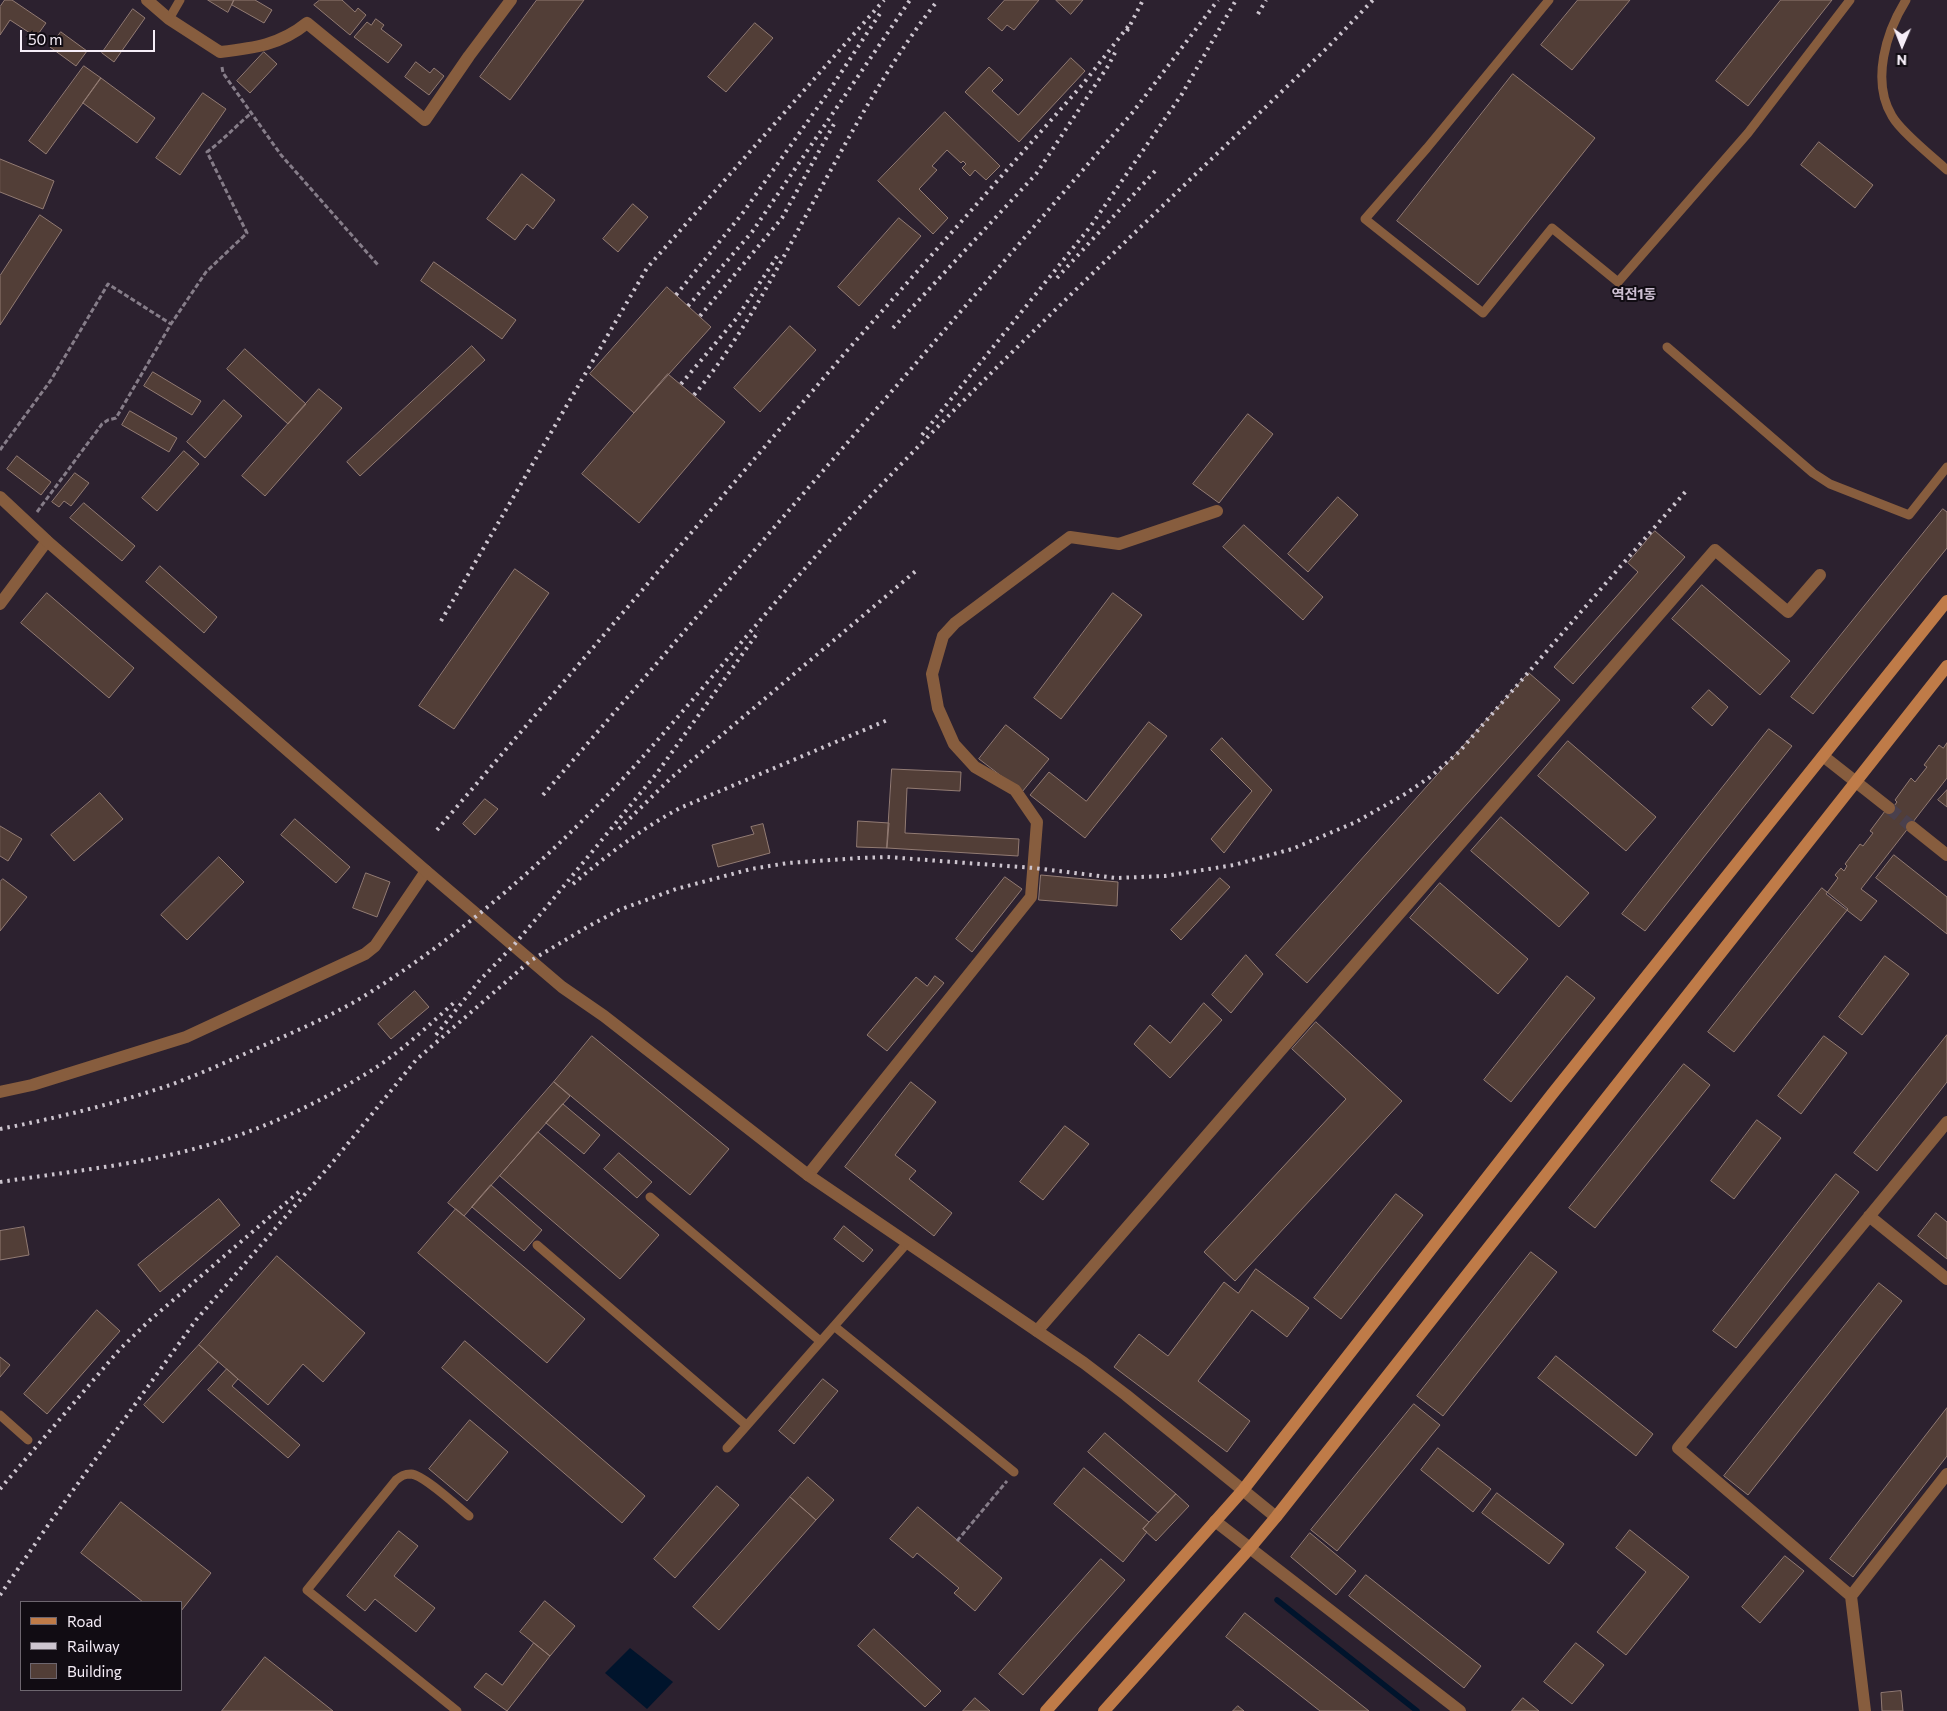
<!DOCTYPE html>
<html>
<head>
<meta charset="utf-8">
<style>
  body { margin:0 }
  #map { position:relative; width:1947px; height:1711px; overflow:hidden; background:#2c212f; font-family:Commissioner,sans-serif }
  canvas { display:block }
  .legend { position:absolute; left:20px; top:1601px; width:162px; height:90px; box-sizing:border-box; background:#110c13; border:1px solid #6d666f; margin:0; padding:6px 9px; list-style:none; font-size:15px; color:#f6eef8 }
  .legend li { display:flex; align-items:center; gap:10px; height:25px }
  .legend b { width:25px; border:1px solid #6d666f }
  .north { position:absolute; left:1877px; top:20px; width:50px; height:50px; -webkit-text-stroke:4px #110c13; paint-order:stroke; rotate:181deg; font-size:14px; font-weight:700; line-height:20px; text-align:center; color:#f6eef8 }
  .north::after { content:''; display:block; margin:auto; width:18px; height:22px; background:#f6eef8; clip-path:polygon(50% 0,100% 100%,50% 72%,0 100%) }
  .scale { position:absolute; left:20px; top:30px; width:135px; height:22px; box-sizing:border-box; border:2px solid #f6eef8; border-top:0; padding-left:6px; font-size:15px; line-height:18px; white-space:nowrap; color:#f6eef8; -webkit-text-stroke:4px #110c13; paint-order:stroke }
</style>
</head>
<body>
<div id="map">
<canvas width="1947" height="1711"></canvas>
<ul class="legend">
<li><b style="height:6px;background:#bf7b48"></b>Road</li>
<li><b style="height:6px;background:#cdc5cf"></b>Railway</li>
<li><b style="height:14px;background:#523e37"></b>Building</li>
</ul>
<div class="north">N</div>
<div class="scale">50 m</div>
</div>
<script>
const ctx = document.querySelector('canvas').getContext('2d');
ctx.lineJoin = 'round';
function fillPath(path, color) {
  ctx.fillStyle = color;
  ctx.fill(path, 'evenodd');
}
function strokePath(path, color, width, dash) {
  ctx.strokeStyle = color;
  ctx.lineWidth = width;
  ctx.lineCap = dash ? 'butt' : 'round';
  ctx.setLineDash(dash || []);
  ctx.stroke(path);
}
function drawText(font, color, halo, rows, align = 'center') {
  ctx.font = font + ' Commissioner,"Noto Sans KR",sans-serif';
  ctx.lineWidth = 4;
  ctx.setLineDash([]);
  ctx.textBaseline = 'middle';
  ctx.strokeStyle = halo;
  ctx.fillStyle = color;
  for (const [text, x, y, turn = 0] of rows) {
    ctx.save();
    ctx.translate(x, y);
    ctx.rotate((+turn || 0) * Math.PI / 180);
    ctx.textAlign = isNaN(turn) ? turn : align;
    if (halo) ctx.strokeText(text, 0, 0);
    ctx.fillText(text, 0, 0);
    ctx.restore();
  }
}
const water = new Path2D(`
  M630,1648L673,1682L647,1709L605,1673Z`);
const stream = new Path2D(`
  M1277,1600L1417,1711`);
const building = new Path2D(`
  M5,0H12L46,23L36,37L10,20L0,35V7Z
  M208,0H234L228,12Z
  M234,0H255L272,10L264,23L232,5Z
  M320,0H342L355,12L358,8L366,15L350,35L314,5Z
  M537,0H584L510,100L480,77Z
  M1005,0H1039L1014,30L1007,25L1002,31L988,19Z
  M1056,0H1083L1071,14Z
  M1578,0H1630L1572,70L1541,45Z
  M1781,0H1832L1748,106L1716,81Z
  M133,9L145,18L114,62L102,53Z
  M376,19L384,25L381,29L402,45L388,63L354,37L367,22L371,25Z
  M755,23L773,38L726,92L708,77Z
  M61,32L87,51L76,66L50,47Z
  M264,52L277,64L250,93L237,81Z
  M1071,58L1085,71L1019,142L965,92L989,67L1003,80L992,91L1018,115Z
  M416,62L430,73L434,68L444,76L429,95L405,77Z
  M84,66L101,78L46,154L29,141Z
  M1513,74L1595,138L1478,285L1397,221Z
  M101,78L155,118L137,143L83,103Z
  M203,93L226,109L180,175L156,158Z
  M945,112L1000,166L986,180L975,170L970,176L962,168L966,164L963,161L961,163L947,150L932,166L937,170L919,189L948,218L933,234L878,181Z
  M1819,142L1873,185L1855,208L1801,165Z
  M0,159L54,181L43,209L0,192Z
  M522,174L555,200L533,229L527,224L515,240L487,219Z
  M633,204L648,217L618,252L603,239Z
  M40,215L62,230L0,325V276Z
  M899,218L921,236L859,306L838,287Z
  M434,262L516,320L502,339L421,281Z
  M667,287L711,327L634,413L590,374Z
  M790,326L816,350L760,412L734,388Z
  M472,346L485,360L360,476L347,462Z
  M245,349L306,404L288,424L227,369Z
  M153,372L201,401L192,415L144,386Z
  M668,374L725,422L639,523L582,474Z
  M319,389L342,408L265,496L242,476Z
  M224,400L242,416L205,458L187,442Z
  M130,411L177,438L169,452L122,425Z
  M1248,414L1273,434L1219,503L1193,484Z
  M184,451L199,464L157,511L142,498Z
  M17,456L51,482L41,495L7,469Z
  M75,473L89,483L71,506L64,501L59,507L52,502Z
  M1338,497L1358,515L1308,572L1288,554Z
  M84,503L135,546L122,561L70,518Z
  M1943,509L1947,512V548L1813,714L1791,697Z
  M1244,525L1323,597L1303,620L1223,547Z
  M1655,531L1685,557L1573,684L1554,667L1638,572L1628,563Z
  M160,566L217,617L204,633L146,582Z
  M515,569L549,593L454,729L419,706Z
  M1702,585L1790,661L1760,695L1672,619Z
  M47,593L134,668L109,698L21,623Z
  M1113,593L1142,615L1061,719L1034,698Z
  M1529,673L1560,700L1307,983L1276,955Z
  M1709,690L1728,707L1712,726L1692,708Z
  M1149,722L1167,736L1085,838L1030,795L1049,772L1086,801Z
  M1006,725L1049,759L1022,792L979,759Z
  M1769,729L1792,746L1645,931L1622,914Z
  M1222,738L1272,790L1224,853L1211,839L1252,791L1211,750Z
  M1568,741L1656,817L1626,851L1538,776Z
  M1947,743V778L1861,889L1877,901L1861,921L1826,894L1838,878L1835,875L1841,868L1844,871L1847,866L1845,864L1860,844L1863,846L1873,833L1870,831L1885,811L1888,814L1897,802L1895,800L1911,778L1915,782L1927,767L1924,765L1939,745L1943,748Z
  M892,769L961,772L960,791L907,788L905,833L1019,839L1018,856L887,848Z
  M1947,790V807L1938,800Z
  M100,793L123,819L74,861L51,835Z
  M485,799L498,809L475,835L463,824Z
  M1501,817L1589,893L1559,927L1471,851Z
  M295,819L350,867L336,883L281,835Z
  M858,821L889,823L887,848L857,847Z
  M763,824L770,853L718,867L712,845L754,834L751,827Z
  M0,826L22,839L8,861L0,856Z
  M1894,855L1947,897V934L1876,878Z
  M219,857L244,882L187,940L161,915Z
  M366,873L390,882L377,917L353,908Z
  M1041,875L1118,882L1117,906L1039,900Z
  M1005,877L1022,889L972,952L956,939Z
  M1220,878L1230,887L1181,940L1171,930Z
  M3,879L27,897L0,931V882Z
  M1440,883L1528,959L1498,994L1410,918Z
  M1822,888L1848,909L1734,1052L1708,1032Z
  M1246,955L1263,974L1231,1013L1212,995Z
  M1885,956L1909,974L1862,1035L1839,1017Z
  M935,976L944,983L887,1051L867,1035L916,977L927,986Z
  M1567,976L1595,998L1511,1102L1484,1080Z
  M415,991L429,1007L391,1039L378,1024Z
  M1204,1003L1222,1020L1170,1078L1134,1044L1150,1025L1170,1043Z
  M1316,1022L1402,1101L1235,1281L1204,1252L1346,1099L1292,1049Z
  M1947,1035V1082L1877,1171L1854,1153Z
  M592,1036L729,1149L690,1195L554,1082Z
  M1824,1036L1847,1053L1801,1114L1778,1096Z
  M1684,1064L1710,1085L1595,1228L1569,1208Z
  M554,1082L570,1096L464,1216L448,1203Z
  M911,1082L936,1102L895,1155L916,1171L909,1179L952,1213L934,1236L845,1167Z
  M563,1104L600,1135L584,1154L546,1123Z
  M1757,1120L1781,1138L1734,1199L1711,1181Z
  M1065,1126L1089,1144L1043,1200L1020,1182Z
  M538,1132L659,1235L620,1279L500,1176Z
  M619,1153L652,1182L637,1198L604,1169Z
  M1836,1174L1859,1192L1736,1348L1713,1331Z
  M491,1185L542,1230L524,1251L472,1207Z
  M1396,1194L1423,1215L1341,1319L1314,1298Z
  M219,1199L240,1225L160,1292L138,1265Z
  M456,1209L585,1319L547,1363L418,1253Z
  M1936,1213L1947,1222V1259L1918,1236Z
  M844,1226L873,1250L863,1262L834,1239Z
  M24,1227L29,1255L0,1260V1231Z
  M1531,1252L1557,1272L1443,1416L1417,1396Z
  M277,1256L365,1333L323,1382L303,1364L268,1405L199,1345Z
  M1256,1269L1309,1308L1287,1337L1252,1310L1198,1381L1250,1421L1227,1452L1114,1367L1139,1334L1168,1356L1224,1282L1238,1293Z
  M1879,1283L1902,1301L1748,1495L1724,1476Z
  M97,1310L120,1331L47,1414L24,1394Z
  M465,1341L645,1496L622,1523L442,1368Z
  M199,1345L218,1362L163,1423L144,1405Z
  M1556,1356L1653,1434L1636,1456L1538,1378Z
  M0,1357L10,1365L0,1377Z
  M227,1369L238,1379L232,1386L300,1445L288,1458L208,1390Z
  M823,1379L838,1391L794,1444L779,1431Z
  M1414,1404L1440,1425L1337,1551L1311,1530Z
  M1947,1408V1456L1853,1577L1830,1559Z
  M470,1420L508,1452L467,1501L429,1469Z
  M1105,1433L1176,1494L1158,1513L1088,1452Z
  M1438,1448L1491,1489L1473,1512L1421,1470Z
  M1084,1468L1149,1522L1143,1529L1147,1532L1123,1562L1054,1504Z
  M808,1477L834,1500L816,1520L790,1497Z
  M717,1486L739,1505L675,1578L654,1559Z
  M1497,1493L1564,1544L1549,1564L1482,1513Z
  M1176,1494L1189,1506L1156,1541L1143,1529Z
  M790,1497L816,1520L719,1630L693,1607Z
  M121,1502L211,1573L181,1611V1602H143L81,1553Z
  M918,1507L1002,1578L975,1611L954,1593L959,1588L917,1553L913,1558L890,1539Z
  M1630,1530L1689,1577L1626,1655L1597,1632L1646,1572L1616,1548Z
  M399,1531L418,1546L394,1576L435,1608L416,1632L375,1599L365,1611L347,1596Z
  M1310,1533L1356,1571L1336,1595L1291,1557Z
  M1785,1556L1804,1571L1760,1623L1742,1607Z
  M1101,1559L1125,1580L1023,1695L999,1674Z
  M1366,1575L1481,1666L1464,1688L1349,1596Z
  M545,1601L575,1626L550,1656L520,1632Z
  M1245,1613L1369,1711H1320L1226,1637Z
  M874,1629L941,1691L925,1707L858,1646Z
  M534,1643L550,1656L507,1711L474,1687L486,1673L502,1685Z
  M1576,1643L1604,1665L1572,1704L1544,1682Z
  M265,1657L333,1711H222Z
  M1901,1691L1903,1711H1882L1881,1693Z
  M975,1698L990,1711H963Z
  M1523,1698L1539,1711H1512Z
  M1238,1706L1244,1711H1233Z`);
const minorTunnel = new Path2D(`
  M1889,808L1912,827`);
const path = new Path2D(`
  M222,67L223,73L281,155L378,265
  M0,450L51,380L108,284L171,324
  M37,512L102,424L108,420L116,418L171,324L206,272L247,233L207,152C222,141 235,127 250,114
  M957,1541L1007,1481`);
const service = new Path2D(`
  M1549,0L1427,148L1365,219L1483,313L1552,228L1618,282L1748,133L1850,0
  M1906,0C1886,32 1871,81 1892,116C1901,132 1933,157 1947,170
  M169,19L180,0
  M1667,347L1813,473L1830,484L1909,515L1947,467
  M650,1197L820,1341
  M537,1245L746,1425
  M834,1326L1014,1472
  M0,1415L28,1440
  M727,1448L908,1242
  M457,1711L307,1590L396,1480C401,1476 404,1474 411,1474C424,1475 458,1507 469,1516`);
const minor = new Path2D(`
  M147,0L169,19L220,52C254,48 280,45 307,23L425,120L469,56L511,0
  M0,604L47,541
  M1823,756L1889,808
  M1912,827L1947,855
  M0,1092L32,1085L186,1037L365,954L375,946L426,871
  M808,1175L1031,897L1037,822L1015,790L975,767L954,744L938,708L932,674L943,636L955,623L1070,537L1119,544L1217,511
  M1869,1216L1947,1279
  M1037,1331L1715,550L1788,612L1820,575
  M1851,1596L1947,1474
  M1865,1711L1851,1596L1678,1448L1947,1122`);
const tertiary = new Path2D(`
  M0,497L47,541L426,871L562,987L604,1016L808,1175L1084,1363L1126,1395L1276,1517
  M1215,1521L1460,1711`);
const secondary = new Path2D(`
  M1046,1711L1243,1490L1553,1093L1947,601
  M1104,1711L1250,1548L1276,1517L1947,666`);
const rail = new Path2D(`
  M1258,14L1266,0
  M1127,31L1143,0
  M1057,278L1157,169
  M676,295L742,214L825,97L881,12
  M688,306L752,232L910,0
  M700,316L782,218L834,124
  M893,328L1036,174L1108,66L1117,49
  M681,384L736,319L778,255
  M694,395C745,334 777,268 815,199C852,131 890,61 938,0
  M922,435L1090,227L1182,94L1236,0
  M441,621L647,268L884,0
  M543,795L1133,112L1218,0
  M619,829L671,778L917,570
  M437,830L845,353L1083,84L1130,24
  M573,884C607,855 641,829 680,808L890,719
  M436,1035L480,980L513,946L549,904L657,773L759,631
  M0,1129C57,1118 114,1104 170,1085C203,1073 235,1058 267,1044C298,1030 331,1016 361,998C465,934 559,850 640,760C722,668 798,571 883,483C1027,333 1179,191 1328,47L1373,0
  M0,1182C66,1172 137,1165 201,1147C260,1131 317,1104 369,1072C401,1052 429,1025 457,1000
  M0,1489L120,1349L150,1320L301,1190
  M0,1595L53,1518L196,1320L332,1163L416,1060L530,961L589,926L619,910L676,889L751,869L788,863L859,858L887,857L1034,868L1116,878L1165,876L1234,865L1292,849L1356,822L1405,794L1430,777L1459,752L1687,490`);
const neighbourhoodNames = [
  ["역전1동",1634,294]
];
fillPath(water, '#00142c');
strokePath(stream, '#00142c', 5.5);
fillPath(building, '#523e37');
strokePath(building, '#927b73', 1);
strokePath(minorTunnel, '#4a404d', 12, [12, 6]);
strokePath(path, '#867d89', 3, [5, 2.5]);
strokePath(service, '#875d3e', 9);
strokePath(minor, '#875d3e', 12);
strokePath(tertiary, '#875d3e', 12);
strokePath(secondary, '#bf7b48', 12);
strokePath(rail, '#cdc5cf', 4, [2.5, 5]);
drawText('bold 14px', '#cec0d3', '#110c13', neighbourhoodNames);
</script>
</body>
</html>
